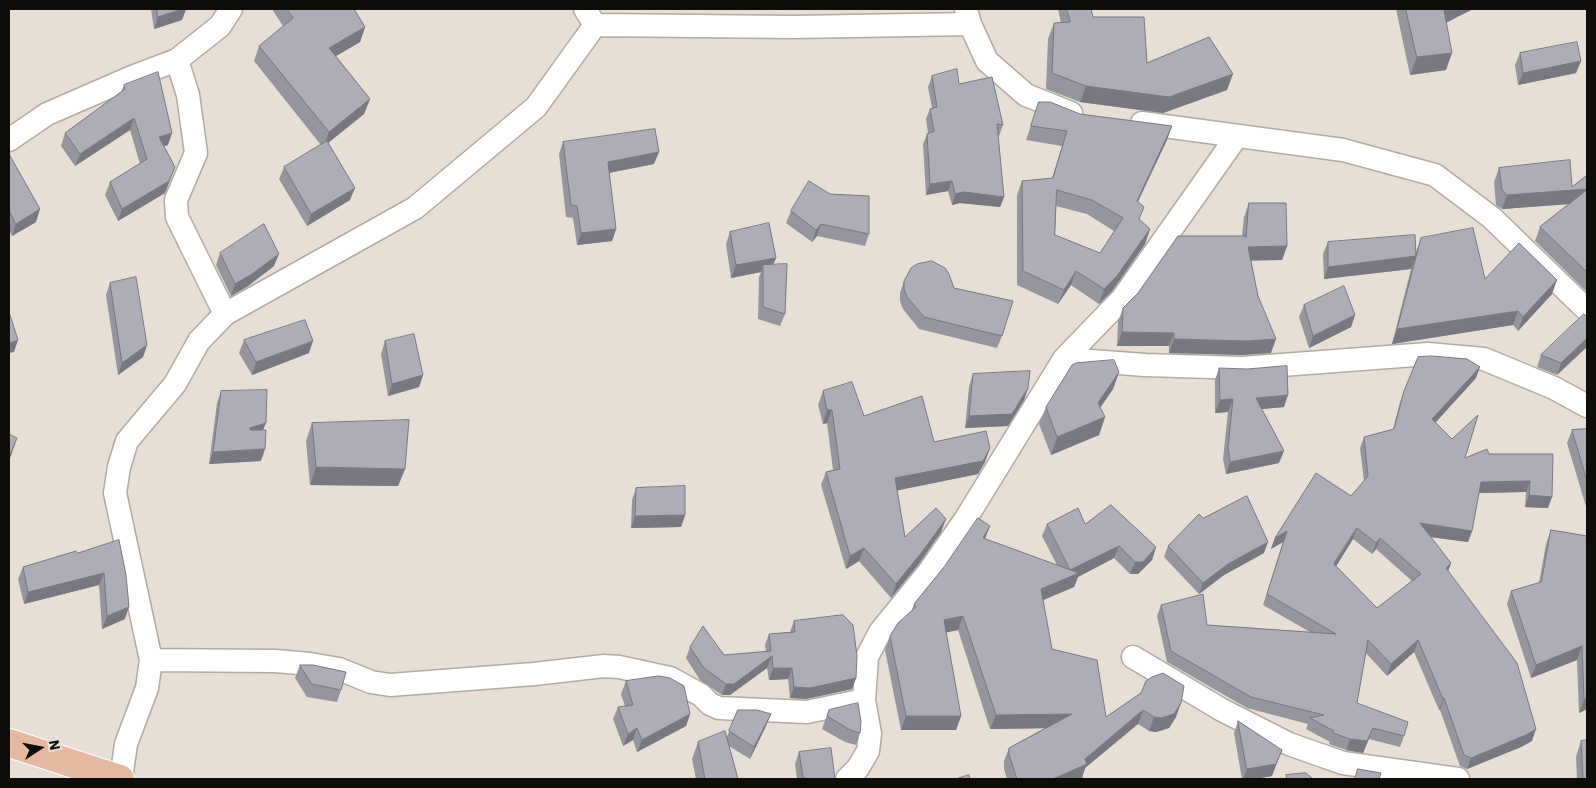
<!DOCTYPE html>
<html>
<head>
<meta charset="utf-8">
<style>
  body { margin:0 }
  #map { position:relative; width:1596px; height:788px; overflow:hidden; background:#e7dfd6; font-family:"IBM Plex Sans",sans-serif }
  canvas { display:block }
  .frame { position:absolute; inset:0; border:10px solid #0f0d0a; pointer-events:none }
  .north { position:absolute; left:15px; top:723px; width:50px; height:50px; -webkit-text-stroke:4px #e7dfd6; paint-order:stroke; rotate:79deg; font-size:14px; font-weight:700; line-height:20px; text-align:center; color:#0f0d0a }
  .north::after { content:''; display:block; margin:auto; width:18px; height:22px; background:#0f0d0a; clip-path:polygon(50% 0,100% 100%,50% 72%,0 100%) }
</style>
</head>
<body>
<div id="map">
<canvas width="1596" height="788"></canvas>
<div class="frame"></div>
<div class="north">N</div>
</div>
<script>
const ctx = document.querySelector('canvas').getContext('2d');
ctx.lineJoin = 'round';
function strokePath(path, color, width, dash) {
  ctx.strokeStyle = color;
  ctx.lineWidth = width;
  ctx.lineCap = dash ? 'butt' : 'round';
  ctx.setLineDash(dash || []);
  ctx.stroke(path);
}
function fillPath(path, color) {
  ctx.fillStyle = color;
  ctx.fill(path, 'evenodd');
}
const street = new Path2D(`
  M585,9L595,25L794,27L970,24
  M966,9L970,24L987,61L1026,95L1071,113
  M177,60L188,95L196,153L176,200L177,217L225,314
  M1142,123L1343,150L1435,175L1492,218L1587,310
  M9,140L47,114L132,77L177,60L220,26L231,9
  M1064,359L1145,365L1242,368L1428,354L1484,359L1554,388L1587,406
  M1133,657L1222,710L1289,744L1343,763L1458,779
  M151,660L275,661L310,664L339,669L371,682L390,685L534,674L604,666L619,667L670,678L701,695L710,704L719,708L807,712L864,700
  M121,779L126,744L147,688L151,660L115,493L119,467L127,441L175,384L199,341L225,314L415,208L536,107L595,25
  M847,779L858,768L868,751L870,734L864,700L867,657L880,632L928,573L965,520L1064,359L1122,299L1237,136`);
const primary = new Path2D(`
  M9,743L120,779`);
const wall = new Path2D(`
  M151,9H186L182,20L154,29Z
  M272,9H354L365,27L360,42L336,56L370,99L364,114L328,143L350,200L307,226L279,179L284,167L321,145L254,61L259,46L283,26Z
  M1058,9H1091L1093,17L1147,63L1227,90L1163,113L1080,102L1046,89L1048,39L1054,23H1061Z
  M1396,9H1473L1446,23V70L1410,75Z
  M1520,53L1581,61L1576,73L1518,85L1515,65Z
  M932,76L959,84L1003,125L999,136H998L1004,197L1000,207L960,203L952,205L948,191L926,195L923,144L927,134L928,133L926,119L930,109L932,108L928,87Z
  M124,85L168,145L164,146L175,167L165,193L118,221L105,195L110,182L140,164L130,130L75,166L61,146L65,133L121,92Z
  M1039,102L1167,140L1138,202L1140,220L1150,229L1145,244L1112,291L1099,304L1071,285L1058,304L1017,285V195L1022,181L1052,178L1062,146L1026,140ZM1056,206L1087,214L1114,231L1100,253L1055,235Z
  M563,142L654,164L609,173L616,229L612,241L577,245L573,218L566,217L559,154Z
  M9,154L36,222L12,236L9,231Z
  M1499,168L1572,187L1587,175V292L1535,241L1540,227L1569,204L1502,209L1496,205L1494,182Z
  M1249,203L1287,246L1282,260H1251L1258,296L1271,353L1242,355L1169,353V346H1117L1118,322L1123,308L1242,236L1244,217Z
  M791,211L869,234L865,246L817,236L812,242L786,223Z
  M730,232L776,258L773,264L785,314L780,326L758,319L759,277L761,272L731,278L726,244Z
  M1421,238L1485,279L1552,294L1518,331L1513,325L1392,344L1411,269L1324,279L1323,254L1328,242L1416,252Z
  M220,253L274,266L248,286L231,296L216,265Z
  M904,281L954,288L1002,336L997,348L919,329L903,309L900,301V293Z
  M110,283L147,345L143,357L118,375L106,295Z
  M1304,305L1355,315L1351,327L1309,348L1299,317Z
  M1587,317L1557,375L1537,367L1541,355Z
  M244,340L309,353L252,375L239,353Z
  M385,341L423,375L419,387L388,396L381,354Z
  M1219,368L1284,407L1262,409L1279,463L1226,474L1223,459L1228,412L1215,413V380Z
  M1119,372L1113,389L1100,408L1105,417L1099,435L1051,455L1039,424L1046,407Z
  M973,374L1028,388L1024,400L1008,426L965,428L969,387Z
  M1476,378L1435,422L1465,458L1489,454H1553L1548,508L1525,507L1526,492L1479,493L1472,531L1468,542L1430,537L1451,563L1448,571L1532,741L1521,747L1467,769L1460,766L1440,710H1439L1414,652L1387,676L1366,653L1357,703L1404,736L1400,747L1369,739L1363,753L1346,750L1329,744L1330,742L1306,729L1308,724L1247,708L1167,662L1157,616L1161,605L1207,625L1310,632L1263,605L1283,542L1271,549L1275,538L1351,496L1364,481L1360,448L1364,437L1393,429L1400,402L1404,391ZM1353,539L1372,554L1376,549L1412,581L1377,608L1336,566Z
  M221,391L263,430L261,461L209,464L217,403Z
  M823,391L864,416L985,462L978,474L897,490L905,537L941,532L918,565L891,598L859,561L846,569L821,485L826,472L833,470L827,423L823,424L818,405Z
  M312,423L405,469L398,486L310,485L306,441Z
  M1587,429V510L1567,443L1572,430Z
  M636,488L685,515L681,527L631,528L632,500Z
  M1203,518L1264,553L1224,575L1199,594L1164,557L1168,546Z
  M1047,524H1085L1156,547L1152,560L1138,574H1130L1114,558L1078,577L1074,587L1043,600L1052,649L1106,717L1141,693L1176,717L1169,728L1156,732L1149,731L1138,724L1085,768L1082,778L1079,779H1007L1004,769V761L1009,748L1045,728L990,729L958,630L946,632L961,716L956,730H901L885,650L890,636L911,612L914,604L986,539L1057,565L1042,536Z
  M1551,530L1587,536V709L1579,713L1577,660L1531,678L1507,604L1511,591L1539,583L1546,544Z
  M77,553L126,575L125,619L102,629L99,585L24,604L18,579L23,567Z
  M794,621L856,678L852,689L806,699L790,698L788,679L769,680L767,668L730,695H722L700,680L686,658L690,647L724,655L766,652L765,645L769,634L790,632Z
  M300,665L341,690L337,702L307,697L295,678Z
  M626,681L690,714L686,726L637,752L633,740L623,746L613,719L618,707L625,706L621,694Z
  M738,710L766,726L750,759L729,746L738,779H696L692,759L698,742L727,737Z
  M829,710L860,733L856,745L845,742L822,729Z
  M1238,721L1272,776L1255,779H1242L1234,733Z
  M1581,741L1587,779H1577L1576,757Z
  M799,752L835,779H797L795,764Z`);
const shadedWall = new Path2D(`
  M182,9H186L182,20L154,29L158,17Z
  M1446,9H1473L1437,27L1444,10Z
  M365,27L360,42L324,63L329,48Z
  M1452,53L1446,70L1410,75L1417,57Z
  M1581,61L1576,73L1518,85L1523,73Z
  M1233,74L1227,90L1163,113L1080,102L1086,86Z
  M370,99L364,114L323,147L329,132Z
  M134,118L130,130L75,166L80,154Z
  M1172,126L1167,140L1131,215L1137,201Z
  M172,133L168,145L154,149L159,137Z
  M659,152L654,164L603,174L608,162Z
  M175,167L165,193L118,221L122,209Z
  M952,181L948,191L926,195L930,184Z
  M355,188L350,200L307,226L311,214Z
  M1587,189V194L1584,203L1502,209L1507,195Z
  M964,192L1004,197L1000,207L960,203L952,205L955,194Z
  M40,209L36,222L12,236L16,224Z
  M821,224L817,236L812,242L816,230Z
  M616,229L612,241L577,245L581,233Z
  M1150,229L1145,244L1112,291L1099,304L1104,289Z
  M1287,246L1282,260L1243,261L1248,247Z
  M279,254L274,266L248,286L231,296L235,284Z
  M1416,256L1411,269L1324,279L1328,267Z
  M776,258L771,270L763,265L761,272L731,278L736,265Z
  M1076,271L1071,285L1058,304L1064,290Z
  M1557,280L1552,294L1518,331L1523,317Z
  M1518,311L1513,325L1392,344L1397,329Z
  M1355,315L1351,327L1309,348L1313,336Z
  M1122,332L1174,333L1169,346H1117Z
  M1587,338V347L1557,375L1561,363Z
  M1174,339H1276L1271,353L1242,355L1169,353Z
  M18,340L14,352L9,353V343Z
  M313,341L309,353L252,375L256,362Z
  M147,345L143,357L118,375L122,363Z
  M1480,367L1476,378L1428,431L1432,419Z
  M1119,372L1113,389L1091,421L1098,403Z
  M423,375L419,387L388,396L392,384Z
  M1028,388L1024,400L1008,426L965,428L969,416Z
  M1288,395L1284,407L1252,410L1256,398Z
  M1233,399L1228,412L1215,413L1220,400Z
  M827,410H832L827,423L823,424Z
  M1105,417L1099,435L1051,455L1057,437Z
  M266,423L261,435L245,440L250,428Z
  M17,438L11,456L9,460V457Z
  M990,448L985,462L978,474L890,492L895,478Z
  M265,449L261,461L209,464L213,452Z
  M1284,451L1279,463L1226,474L1230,462Z
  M316,467L405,469L398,486L310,485Z
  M1530,481L1526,492L1477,493L1481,482Z
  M1529,495L1552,497L1548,508L1525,507Z
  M685,515L681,527L631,528L635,516Z
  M946,519L941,532L918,565L891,598L896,584Z
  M1420,523L1472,531L1468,542L1415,535Z
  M990,526L985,539L983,538Z
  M1357,528L1353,539L1330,576L1334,564Z
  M1287,531L1283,542L1271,549L1275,538Z
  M1380,538L1376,549L1372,554L1376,543Z
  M1268,542L1264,553L1224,575L1199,594L1203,583L1228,564Z
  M1119,546L1114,558L1078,577L1074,587L1036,603L1041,589L1070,570Z
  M1156,547L1152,560L1138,574H1130L1135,562Z
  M864,548L859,561L846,569L850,556Z
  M1451,563L1447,574L1446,568Z
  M104,573L99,585L24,604L28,592Z
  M129,607L125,619L102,629L107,616Z
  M963,616L958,630L939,634L944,620Z
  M1418,640L1414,652L1387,676L1391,664Z
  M1582,646L1577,660L1531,678L1536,665Z
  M772,656L767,668L730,695H722L726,684Z
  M773,668H792L788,679L769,680Z
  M856,678L852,689L806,699L790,698L794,687Z
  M1444,698L1440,710H1439L1443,699Z
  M1587,698V709L1579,713L1584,700Z
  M1181,703L1176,717L1169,728L1156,732L1149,731L1154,717Z
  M1143,710L1138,724L1085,768L1082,778L1079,779H1053L1085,759Z
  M690,714L686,726L637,752L642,740Z
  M771,714L766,726L750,759L754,747Z
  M1072,714L1067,728L990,729L996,715Z
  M906,716H961L956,730H901Z
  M637,728L633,740L623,746L628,734Z
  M1373,728L1363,753L1346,750L1350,739Z
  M1536,729L1532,741L1521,747L1467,769L1471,758Z
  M1282,750L1272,776L1255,779H1243L1247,769Z`);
const building = new Path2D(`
  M157,9H182L158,17Z
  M287,9H354L365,27L329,48L370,99L329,132L259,46L293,18Z
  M1067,9H1091L1093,17H1144L1147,63L1209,37L1233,74L1169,97L1086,86L1052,73L1054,23L1070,22Z
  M1406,9H1446L1444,10L1452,53L1417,57Z
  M1577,42L1581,61L1523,73L1520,53Z
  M957,69L959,84L992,77L1003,125L997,124L1004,197L964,192L955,194L952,181L930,184L927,134L934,131L930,109L937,107L932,76Z
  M158,72L172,133L159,137L175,167L169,181L122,209L110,182L147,159L134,118L80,154L65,133L125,89L124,85Z
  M1039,102H1050L1080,114L1172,126L1137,201L1144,207L1139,219L1150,229L1117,276L1104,289L1076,271L1064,290L1023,271L1022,181L1053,178L1067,131L1031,126ZM1057,190L1092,200L1123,218L1100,253L1055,235Z
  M655,129L659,152L608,162L616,229L581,233L577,206L571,205L563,142Z
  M327,141L355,188L311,214L284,167Z
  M9,154L40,209L16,224L9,211Z
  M1570,160L1572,187L1587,175V189L1507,195L1502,190L1499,168Z
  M809,181L830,194L869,196V234L821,224L816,230L791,211Z
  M1587,190V272L1540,227Z
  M1249,203H1286L1287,246L1248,247L1258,296L1276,339L1247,341L1174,339V333L1122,332L1123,308L1138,293L1178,236H1246V237Z
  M769,223L776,258L736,265L730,232Z
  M264,224L279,254L252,274L235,284L220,253Z
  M1473,228L1485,279L1519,243L1557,280L1523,317L1518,311L1397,329L1421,238Z
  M1415,235L1416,256L1328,267V242Z
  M932,261L945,268L949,274L954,288L1013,301L1002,336L924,317L907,297L904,289V281L911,268L917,264Z
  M787,264L785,314L763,307V265Z
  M136,277L147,345L122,363L110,283Z
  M1344,286L1355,315L1313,336L1304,305Z
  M1584,314L1587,317V338L1561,363L1541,355Z
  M9,315H10L18,340L9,343Z
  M305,320L313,341L256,362L244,340Z
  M414,334L423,375L392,384L385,341Z
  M1432,356L1467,359L1480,367L1432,419L1452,439L1478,415L1465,458L1487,449L1489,454H1553L1552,497L1529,495L1530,481L1481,482L1472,531L1420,523L1451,563L1446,568L1517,663L1536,729L1526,735L1471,758L1464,755L1444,698L1443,699L1418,640L1391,664L1368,640L1357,703L1408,722L1404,736L1373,728L1367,741L1350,739L1333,733L1334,731L1310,718L1324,715L1251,697L1171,651L1161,605L1203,594L1207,625L1336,634L1267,594L1287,531L1275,538L1316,473L1351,496L1368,476L1364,437L1394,429L1404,391L1418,357ZM1357,528L1376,543L1380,538L1421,574L1377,608L1334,564Z
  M1114,360L1119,372L1098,403L1105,417L1057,437L1046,407L1072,365L1076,363Z
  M1287,366L1288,395L1256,398L1284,451L1230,462L1228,447L1233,399L1220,400L1219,368L1247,369Z
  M1030,371L1028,388L1012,414L969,416L973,374Z
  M852,382L864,416L922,396L934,442L986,431L990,448L983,461L895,478L905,537L936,508L946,519L922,552L896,584L864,548L850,556L826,472L840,469L832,410H827L823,391Z
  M267,390L266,423L250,428V430H266L265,449L213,452L221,391Z
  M409,420L405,469L316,467L312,423Z
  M1587,429V481L1572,430Z
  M9,434L17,438L9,457Z
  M685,486V515L635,516L636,488Z
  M1247,496L1268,542L1228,564L1203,583L1168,546L1199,514L1203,518Z
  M1111,505L1156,547L1143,562H1135L1119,546L1070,570L1047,524L1078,508L1085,524Z
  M978,518L990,526L983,538L1079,573L1041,589L1052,649L1097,660L1106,717L1141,693L1146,681L1152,677L1163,673L1184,686L1181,703L1174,714L1161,718L1154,717L1143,710L1085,759L1087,764L1053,779H1017L1009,755V748L1072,714L996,715L963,616L944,620L961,716H906L890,636L898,623L916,607L914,604L944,567Z
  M1551,530L1587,536V698L1584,700L1582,646L1536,665L1511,591L1541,582Z
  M119,540L126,575L129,607L107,616L104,573L28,592L23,567L76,551L77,553Z
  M843,615L853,625L857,656L856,678L810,688L794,687L792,668H773L772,656L734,684H726L704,668L690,647L703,626L724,655L771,651L769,634L795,632L794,621Z
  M300,665H313L346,672L341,690L312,684Z
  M659,676L670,678L684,686L690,714L642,740L637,728L628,734L618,707L633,705L626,681Z
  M858,703L861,722L860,733L850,730L827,716L829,710Z
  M738,710H757L771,714L754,747L729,731Z
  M1238,721L1282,750L1276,764L1247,769Z
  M725,731L738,779H705L698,742Z
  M1587,740V779H1583L1581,741Z
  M831,748L835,779H807L803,777L799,752Z
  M1358,769L1381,773L1379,779H1355Z
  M1306,773L1313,779H1287L1286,775Z
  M969,775L970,779H956Z`);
strokePath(street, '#b2aba2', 25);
strokePath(primary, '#fff', 30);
strokePath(street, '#fff', 22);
strokePath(primary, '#e5b9a1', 28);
fillPath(wall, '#94959d');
fillPath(shadedWall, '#787980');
fillPath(building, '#acadb7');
strokePath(building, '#787980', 1);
</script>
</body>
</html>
